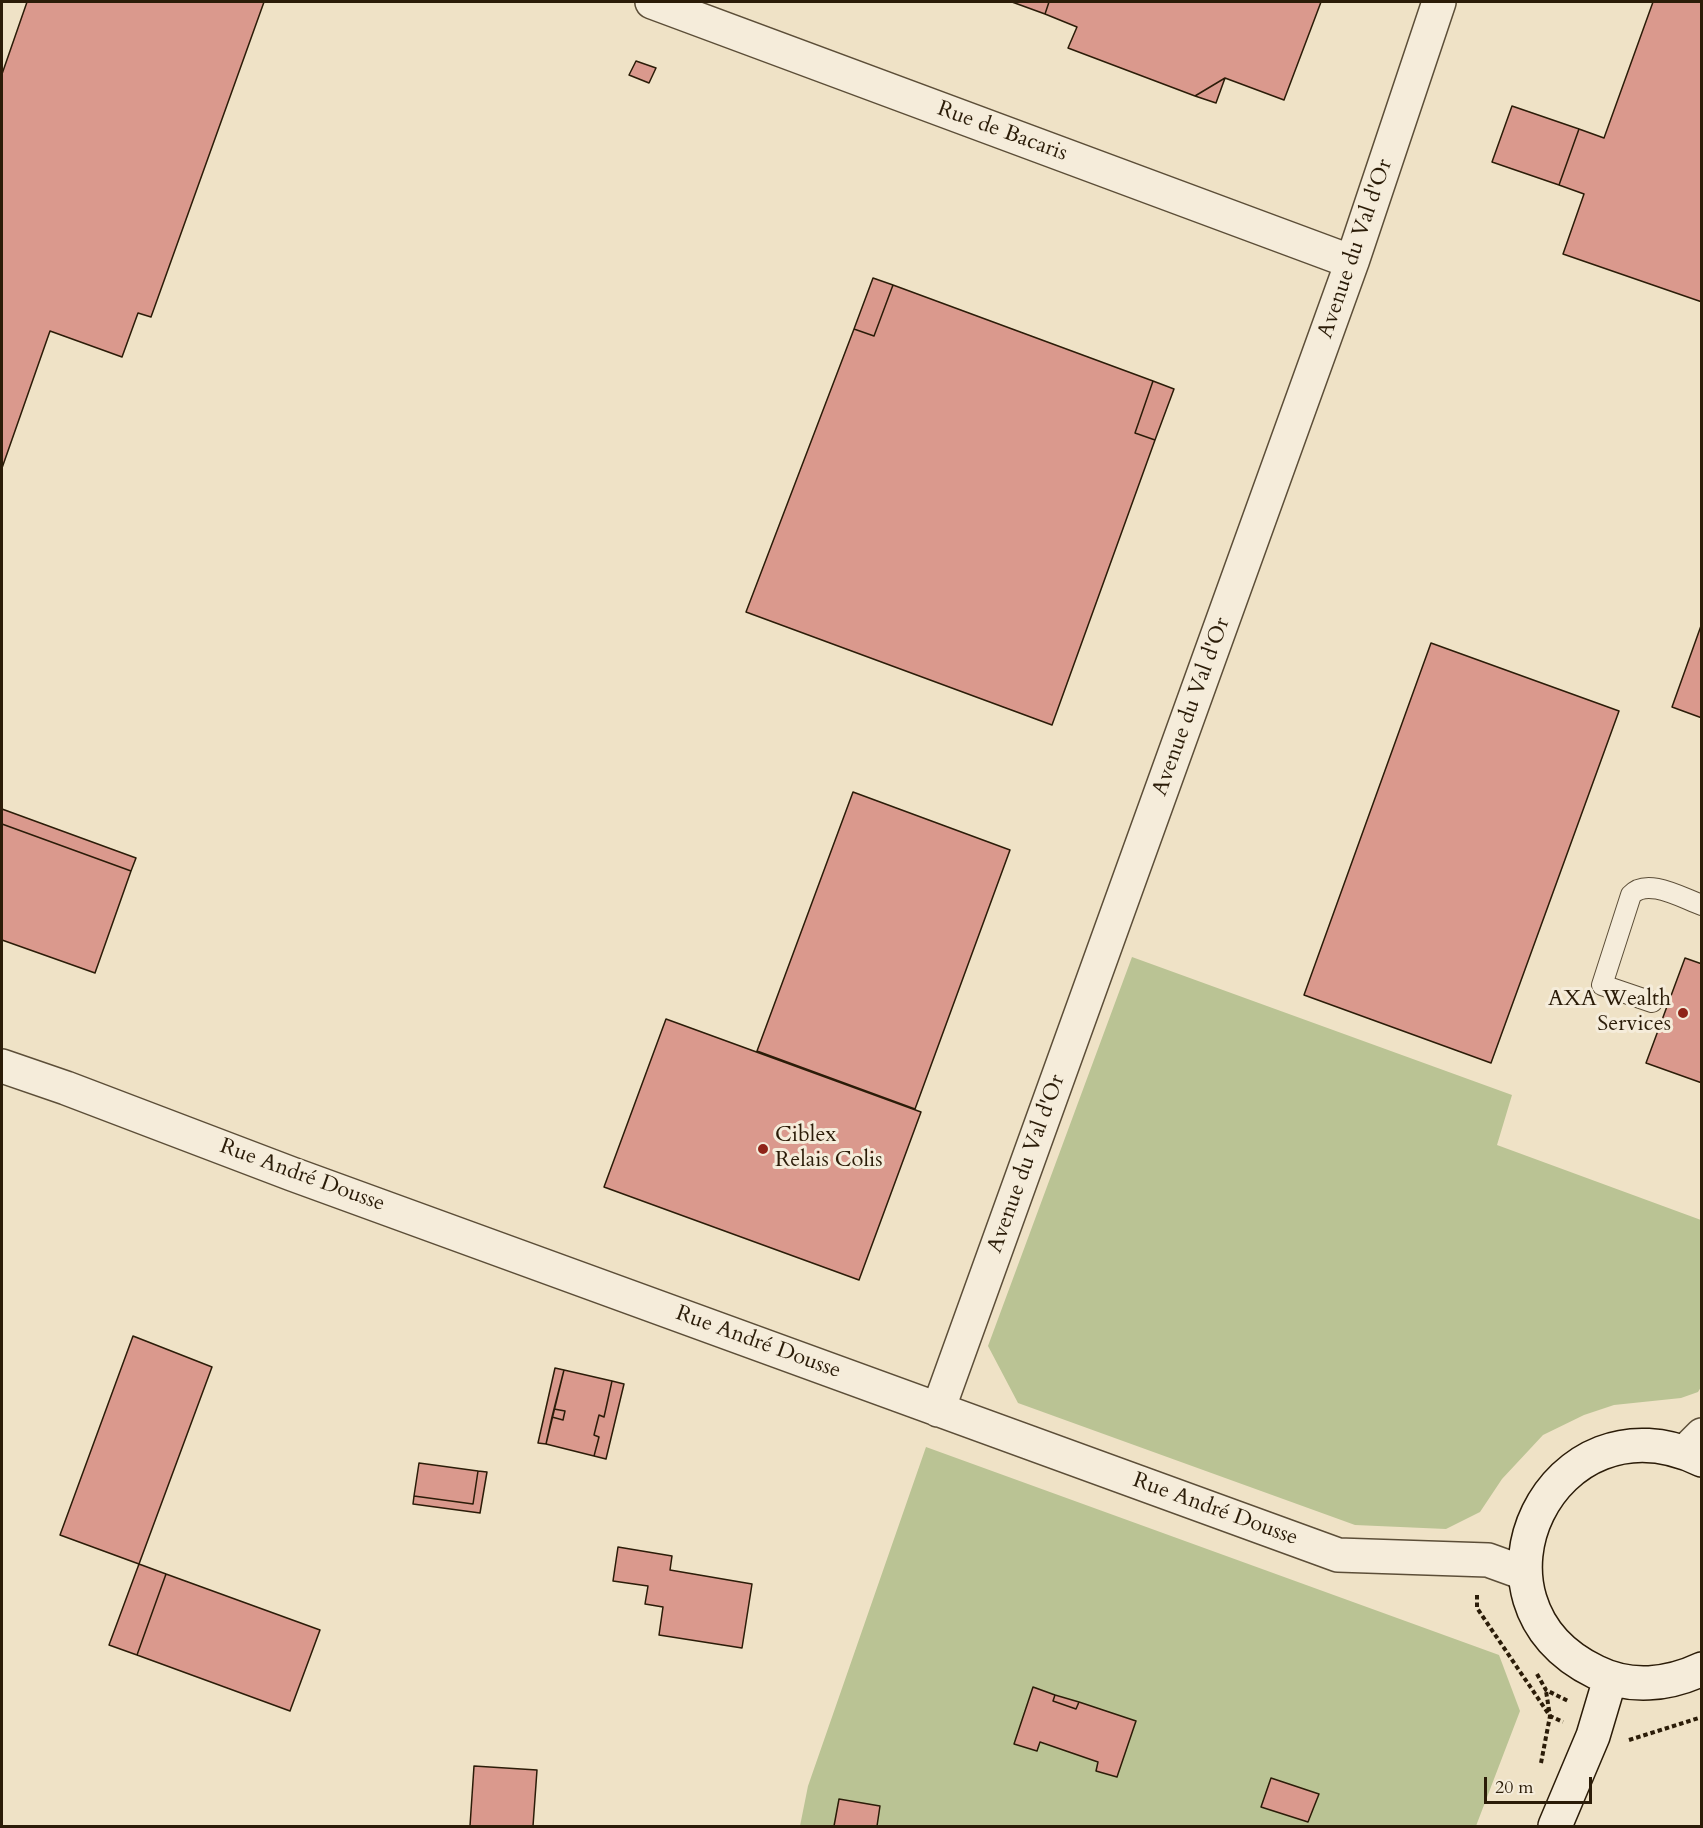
<!DOCTYPE html>
<html>
<head>
<meta charset="utf-8">
<style>
  body { margin:0 }
  #map { position:relative; width:1703px; height:1828px; overflow:hidden; background:#efe2c6; font-family:Cardo,serif }
  canvas { display:block }
  .frame { position:absolute; inset:0; border:3px solid #2b1c08; pointer-events:none }
  .scale { position:absolute; left:1484px; top:1777px; width:108px; height:27px; box-sizing:border-box; border:3px solid #2b1c08; border-top:0; padding-left:8px; font-size:18px; line-height:21px; white-space:nowrap; color:#2b1c08; -webkit-text-stroke:4px #f5ecda; paint-order:stroke }
</style>
</head>
<body>
<div id="map">
<canvas width="1703" height="1828"></canvas>
<div class="frame"></div>
<div class="scale">20 m</div>
</div>
<script>
const ctx = document.querySelector('canvas').getContext('2d');
ctx.lineJoin = 'round';
function fillPath(path, color) {
  ctx.fillStyle = color;
  ctx.fill(path, 'evenodd');
}
function strokePath(path, color, width, dash) {
  ctx.strokeStyle = color;
  ctx.lineWidth = width;
  ctx.lineCap = dash ? 'butt' : 'round';
  ctx.setLineDash(dash || []);
  ctx.stroke(path);
}
function drawText(font, color, halo, rows, align = 'center') {
  ctx.font = font + ' Cardo,serif';
  ctx.lineWidth = 6;
  ctx.setLineDash([]);
  ctx.textBaseline = 'middle';
  ctx.strokeStyle = halo;
  ctx.fillStyle = color;
  for (const [text, x, y, turn = 0] of rows) {
    ctx.save();
    ctx.translate(x, y);
    ctx.rotate((+turn || 0) * Math.PI / 180);
    ctx.textAlign = isNaN(turn) ? turn : align;
    if (halo) ctx.strokeText(text, 0, 0);
    ctx.fillText(text, 0, 0);
    ctx.restore();
  }
}
const green = new Path2D(`
  M1132,957L1512,1095L1497,1145L1701,1220V1387L1698,1392L1681,1398L1614,1405L1584,1415L1543,1435L1502,1479L1480,1512L1446,1529L1355,1525L1018,1403L988,1346Z
  M926,1447L1499,1655L1520,1711L1476,1826H800L808,1786Z`);
const building = new Path2D(`
  M27,2H264L151,317L138,313L122,357L50,331L2,468V74Z
  M1012,2H1049L1045,14Z
  M1049,2H1321L1284,100L1225,78L1195,96L1068,48L1077,27L1045,14Z
  M1653,2H1702V302L1563,254L1584,194L1559,185L1579,129L1604,138Z
  M636,61L656,68L649,83L629,75Z
  M1225,78L1216,103L1195,96Z
  M1512,106L1579,129L1559,185L1492,162Z
  M873,278L893,285L874,336L854,329Z
  M893,285L1153,381L1135,433L1155,440L1052,725L746,612L854,329L874,336Z
  M1153,381L1174,389L1155,440L1135,433Z
  M1702,623V718L1672,707Z
  M1431,643L1619,711L1491,1063L1304,995Z
  M853,792L1010,850L915,1109L757,1051Z
  M2,809L136,858L131,871L2,824Z
  M2,824L131,871L95,973L2,940Z
  M1685,958L1702,964V1083L1646,1063Z
  M666,1019L921,1112L859,1280L604,1187Z
  M133,1336L212,1367L139,1564L60,1535Z
  M555,1368L564,1370L546,1444L538,1443Z
  M564,1370L612,1381L604,1417L599,1415L594,1435L599,1437L594,1456L546,1444L552,1417L563,1420L565,1411L554,1409Z
  M612,1381L624,1384L606,1459L594,1456L599,1437L594,1435L599,1415L604,1417Z
  M554,1409L565,1411L563,1420L552,1417Z
  M419,1463L478,1471L473,1504L414,1496Z
  M478,1471L487,1472L480,1513L413,1504L414,1496L473,1504Z
  M618,1547L672,1556L670,1570L752,1584L742,1648L659,1635L663,1607L645,1604L648,1586L613,1581Z
  M139,1564L166,1574L137,1655L109,1645Z
  M166,1574L320,1630L290,1711L137,1655Z
  M1033,1687L1055,1695L1053,1701L1076,1709L1079,1702L1136,1721L1117,1777L1096,1771L1098,1762L1040,1742L1037,1751L1014,1744Z
  M1055,1695L1079,1702L1076,1709L1053,1701Z
  M474,1766L537,1770L533,1826H470Z
  M1271,1778L1319,1794L1308,1822L1261,1807Z
  M839,1799L880,1806L877,1826H834Z`);
const path = new Path2D(`
  M1477,1595V1608L1550,1716L1563,1722
  M1537,1674L1546,1690L1568,1701
  M1629,1740L1702,1717
  M1541,1763L1550,1716L1546,1691`);
const lane = new Path2D(`
  M1652,1002L1602,985L1631,895C1647,877 1682,898 1702,905`);
const street = new Path2D(`
  M652,2L1352,262
  M2,1066L66,1088L292,1174L1338,1555L1488,1560L1524,1573
  M938,1410L1352,262L1439,2
  M1685,1452L1702,1435`);
const secondary = new Path2D(`
  M1702,1460C1552,1388 1450,1602 1596,1672C1630,1689 1668,1685 1702,1669
  M1555,1826L1593,1736L1610,1679`);
const markers = [
  [1683,1013,6,"#8f2418"],
  [763,1149,6,"#8f2418"]
];
const streetNames = [
  ["Rue de Bacaris",1002,132,20],
  ["Avenue du Val d'Or",1356,249,-71],
  ["Avenue du Val d'Or",1192,707,-70],
  ["Avenue du Val d'Or",1027,1164,-70],
  ["Rue André Dousse",302,1176,20],
  ["Rue André Dousse",758,1343,20],
  ["Rue André Dousse",1215,1510,20]
];
const poiNames = [
  ["AXA Wealth",1671,1000],
  ["Services",1671,1025],
  ["Ciblex",775,1136,"left"],
  ["Relais Colis",775,1161,"left"]
];
fillPath(green, '#bac394');
fillPath(building, '#da998d');
strokePath(building, '#2b1c08', 1.5);
strokePath(lane, '#5c4e38', 22);
strokePath(street, '#5c4e38', 36);
strokePath(secondary, '#2b1c08', 36);
strokePath(path, '#2b1c08', 4, [4.5, 3]);
strokePath(lane, '#f5ecda', 20);
strokePath(street, '#f5ecda', 33);
strokePath(secondary, '#f5ecda', 33);
for (const [x, y, r, color] of markers) {
  const dot = new Path2D();
  dot.arc(x, y, r, 0, 2 * Math.PI);
  ctx.fillStyle = color;
  ctx.fill(dot);
  strokePath(dot, '#f5ecda', 2);
}
drawText('22px', '#2b1c08', '#f5ecda', streetNames);
drawText('22px', '#2b1c08', '#f5ecda', poiNames, 'right');
</script>
</body>
</html>
